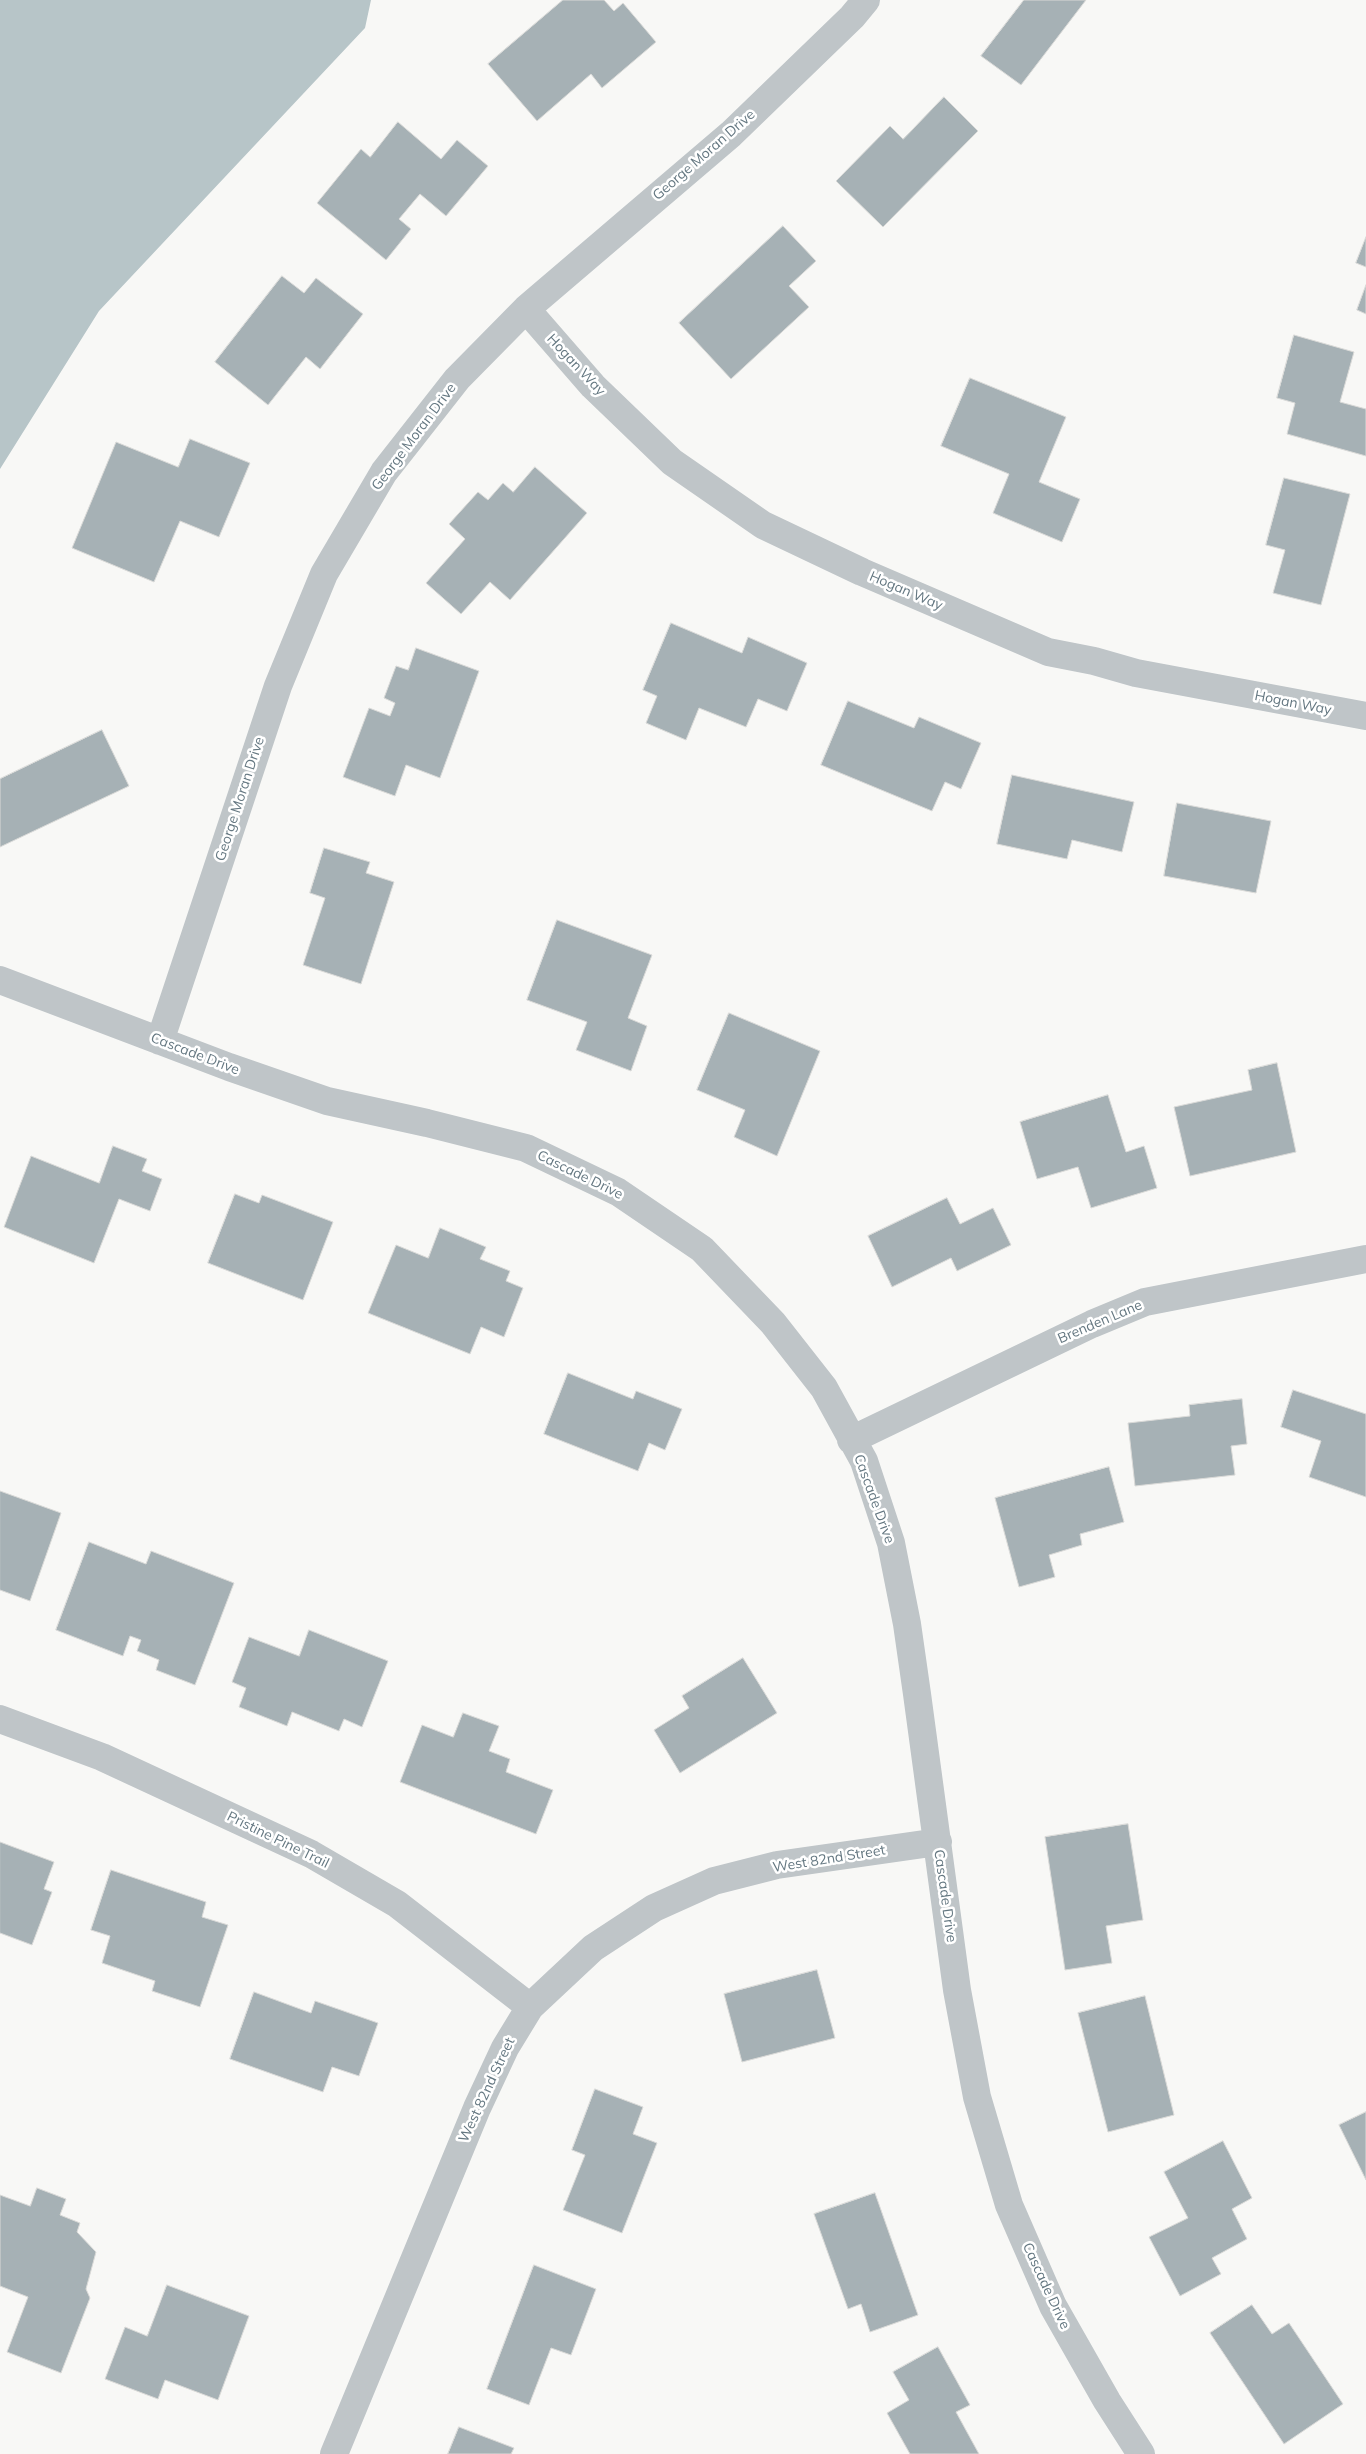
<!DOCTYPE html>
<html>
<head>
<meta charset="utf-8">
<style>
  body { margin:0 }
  canvas { display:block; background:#f8f8f6 }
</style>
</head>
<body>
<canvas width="1366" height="2454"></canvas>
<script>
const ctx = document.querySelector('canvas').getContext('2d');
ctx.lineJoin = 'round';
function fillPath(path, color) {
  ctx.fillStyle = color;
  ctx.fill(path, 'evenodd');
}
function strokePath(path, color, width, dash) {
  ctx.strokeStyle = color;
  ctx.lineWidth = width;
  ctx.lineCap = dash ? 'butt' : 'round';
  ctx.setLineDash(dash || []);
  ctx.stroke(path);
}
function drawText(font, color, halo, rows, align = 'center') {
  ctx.font = font + ' Mulish,sans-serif';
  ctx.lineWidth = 5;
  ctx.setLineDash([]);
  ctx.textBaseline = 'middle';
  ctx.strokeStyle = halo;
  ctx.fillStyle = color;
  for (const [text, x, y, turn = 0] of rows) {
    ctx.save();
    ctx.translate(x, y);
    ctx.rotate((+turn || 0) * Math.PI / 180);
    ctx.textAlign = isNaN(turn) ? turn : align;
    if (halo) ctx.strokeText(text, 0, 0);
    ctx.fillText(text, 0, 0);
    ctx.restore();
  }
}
const water = new Path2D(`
  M0,0H371L365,28L99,311L0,469Z`);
const building = new Path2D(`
  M563,0H604L614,11L623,3L656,42L602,88L591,74L537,121L488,64Z
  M1024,0H1086L1021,85L981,56Z
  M944,97L978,131L883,227L836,181L890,126L903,139Z
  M398,122L441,159L457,140L488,166L446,216L420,194L399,219L411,229L386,260L317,203L361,149L370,157Z
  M783,226L816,261L789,286L809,307L731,379L679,323Z
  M1366,237V267L1356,263Z
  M282,276L304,293L316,278L363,314L320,369L306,357L268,405L215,362Z
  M1366,285V314L1357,310Z
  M1294,335L1354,352L1340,402L1366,409V456L1287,434L1295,403L1277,398Z
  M970,378L1066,417L1039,482L1080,499L1062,542L993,513L1009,474L941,446Z
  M190,439L250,463L219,537L180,521L154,582L72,548L116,442L178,467Z
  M535,467L587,513L510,600L490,582L461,614L426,583L465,539L449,524L478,492L488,500L503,483L513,492Z
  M1284,478L1350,494L1321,605L1273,593L1285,550L1266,545Z
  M671,623L742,653L748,637L807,663L787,711L758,699L746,727L699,708L686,740L646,723L657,696L643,690Z
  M416,648L479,671L440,778L406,765L395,796L343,777L369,708L390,716L395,703L384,698L396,666L408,670Z
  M848,701L914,728L919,717L981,743L961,789L945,782L932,811L821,765Z
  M102,730L129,786L0,847V779Z
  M1012,775L1134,802L1122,852L1072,840L1067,859L997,844Z
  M1177,803L1271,821L1256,893L1164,876Z
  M324,848L370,862L366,873L394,882L361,984L303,965L325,898L310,893Z
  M557,920L652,955L628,1018L647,1026L631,1071L576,1050L587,1022L527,1000Z
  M729,1013L820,1051L777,1156L734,1137L745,1110L697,1090Z
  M1277,1063L1296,1152L1190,1176L1174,1107L1252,1090L1248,1070Z
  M1108,1095L1126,1152L1144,1146L1157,1188L1091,1208L1078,1167L1037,1179L1020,1122Z
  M113,1146L147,1159L142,1171L162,1179L150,1211L119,1199L94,1263L4,1227L31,1156L99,1183Z
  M235,1194L259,1203L262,1195L333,1222L303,1300L208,1263Z
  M947,1198L960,1224L993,1208L1011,1245L957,1271L951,1258L892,1287L868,1236Z
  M440,1228L486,1247L480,1259L510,1271L506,1281L523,1288L504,1337L481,1327L470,1354L368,1313L396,1245L428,1258Z
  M568,1373L633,1399L636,1391L682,1409L665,1450L649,1443L638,1471L544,1434Z
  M1293,1390L1366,1414V1497L1309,1477L1321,1441L1281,1427Z
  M1242,1399L1247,1444L1231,1446L1235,1475L1135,1486L1128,1423L1190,1416L1189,1405Z
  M1109,1467L1124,1522L1080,1534L1082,1545L1049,1555L1055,1577L1019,1587L995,1498Z
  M0,1491L61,1513L30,1601L0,1590Z
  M89,1542L146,1564L151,1551L234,1583L195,1685L156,1670L159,1660L137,1651L141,1640L130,1636L123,1656L56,1630Z
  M309,1630L388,1661L362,1727L344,1719L339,1731L292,1712L287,1726L239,1707L246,1688L232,1682L249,1637L299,1656Z
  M743,1658L777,1713L680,1773L654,1730L689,1708L682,1696Z
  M463,1713L499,1726L489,1751L510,1759L506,1772L553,1790L536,1834L400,1782L422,1725L453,1737Z
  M1128,1824L1143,1920L1106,1926L1112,1963L1065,1970L1045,1837Z
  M0,1842L54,1862L44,1889L52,1892L32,1945L0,1933Z
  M111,1870L206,1902L202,1917L228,1925L200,2007L152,1991L155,1981L102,1963L110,1936L91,1930Z
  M817,1970L835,2038L742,2062L724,1994Z
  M254,1992L311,2013L315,2001L378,2023L359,2076L332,2067L323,2092L230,2059Z
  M1145,1996L1174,2115L1108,2132L1078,2013Z
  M595,2089L643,2107L633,2134L657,2143L622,2233L563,2210L585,2155L572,2150Z
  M1366,2112V2180L1339,2125Z
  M1223,2141L1252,2198L1232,2209L1247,2239L1212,2258L1221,2274L1180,2296L1149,2237L1188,2218L1164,2172Z
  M37,2188L66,2199L60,2215L80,2223L77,2232L96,2252L86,2289L90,2298L61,2373L7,2352L28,2297L0,2286V2195L30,2206Z
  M875,2193L918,2315L870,2332L861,2304L848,2309L814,2214Z
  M534,2265L596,2289L571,2355L551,2348L529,2405L487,2389Z
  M167,2285L249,2316L218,2400L165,2380L158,2399L105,2379L125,2327L147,2336Z
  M1252,2305L1272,2334L1289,2323L1343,2404L1284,2444L1210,2333Z
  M938,2347L970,2405L956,2412L979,2454H910L887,2413L909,2400L893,2372Z
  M459,2427L514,2448L511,2454H448Z`);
const street = new Path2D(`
  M526,309L593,386L672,462L763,525L862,572L1048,652L1094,661L1136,673L1366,716
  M0,980L229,1067L327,1101L427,1123L526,1148L618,1192L702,1249L773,1323L824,1388L864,1461L891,1543L907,1624L917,1694L957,1990L977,2097L1009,2205L1053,2306L1107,2401L1141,2454
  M160,1041L278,686L324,574L384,472L457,379L526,309L731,134L852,17L866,0
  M851,1440L1092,1324L1145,1302L1366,1259
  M0,1719L102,1757L311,1854L397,1904L530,2007
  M334,2454L477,2108L505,2048L530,2007L593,1948L654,1908L714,1881L777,1865L938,1842`);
const streetNames = [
  ["George Moran Drive",704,155,-41],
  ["Hogan Way",576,365,47],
  ["George Moran Drive",414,437,-53],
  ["Hogan Way",906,591,23],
  ["Hogan Way",1293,703,11],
  ["George Moran Drive",240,799,-72],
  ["Cascade Drive",195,1054,21],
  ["Cascade Drive",580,1175,26],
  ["Brenden Lane",1100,1322,-23],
  ["Cascade Drive",874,1499,70],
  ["Pristine Pine Trail",278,1840,26],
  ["West 82nd Street",829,1859,-9],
  ["Cascade Drive",945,1896,82],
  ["West 82nd Street",487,2090,-65],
  ["Cascade Drive",1046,2286,65]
];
fillPath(water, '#b7c5c8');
fillPath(building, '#a6b1b5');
strokePath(building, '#dadad8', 1);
strokePath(street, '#bfc5c8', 28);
drawText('14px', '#647781', '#fff', streetNames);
</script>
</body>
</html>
